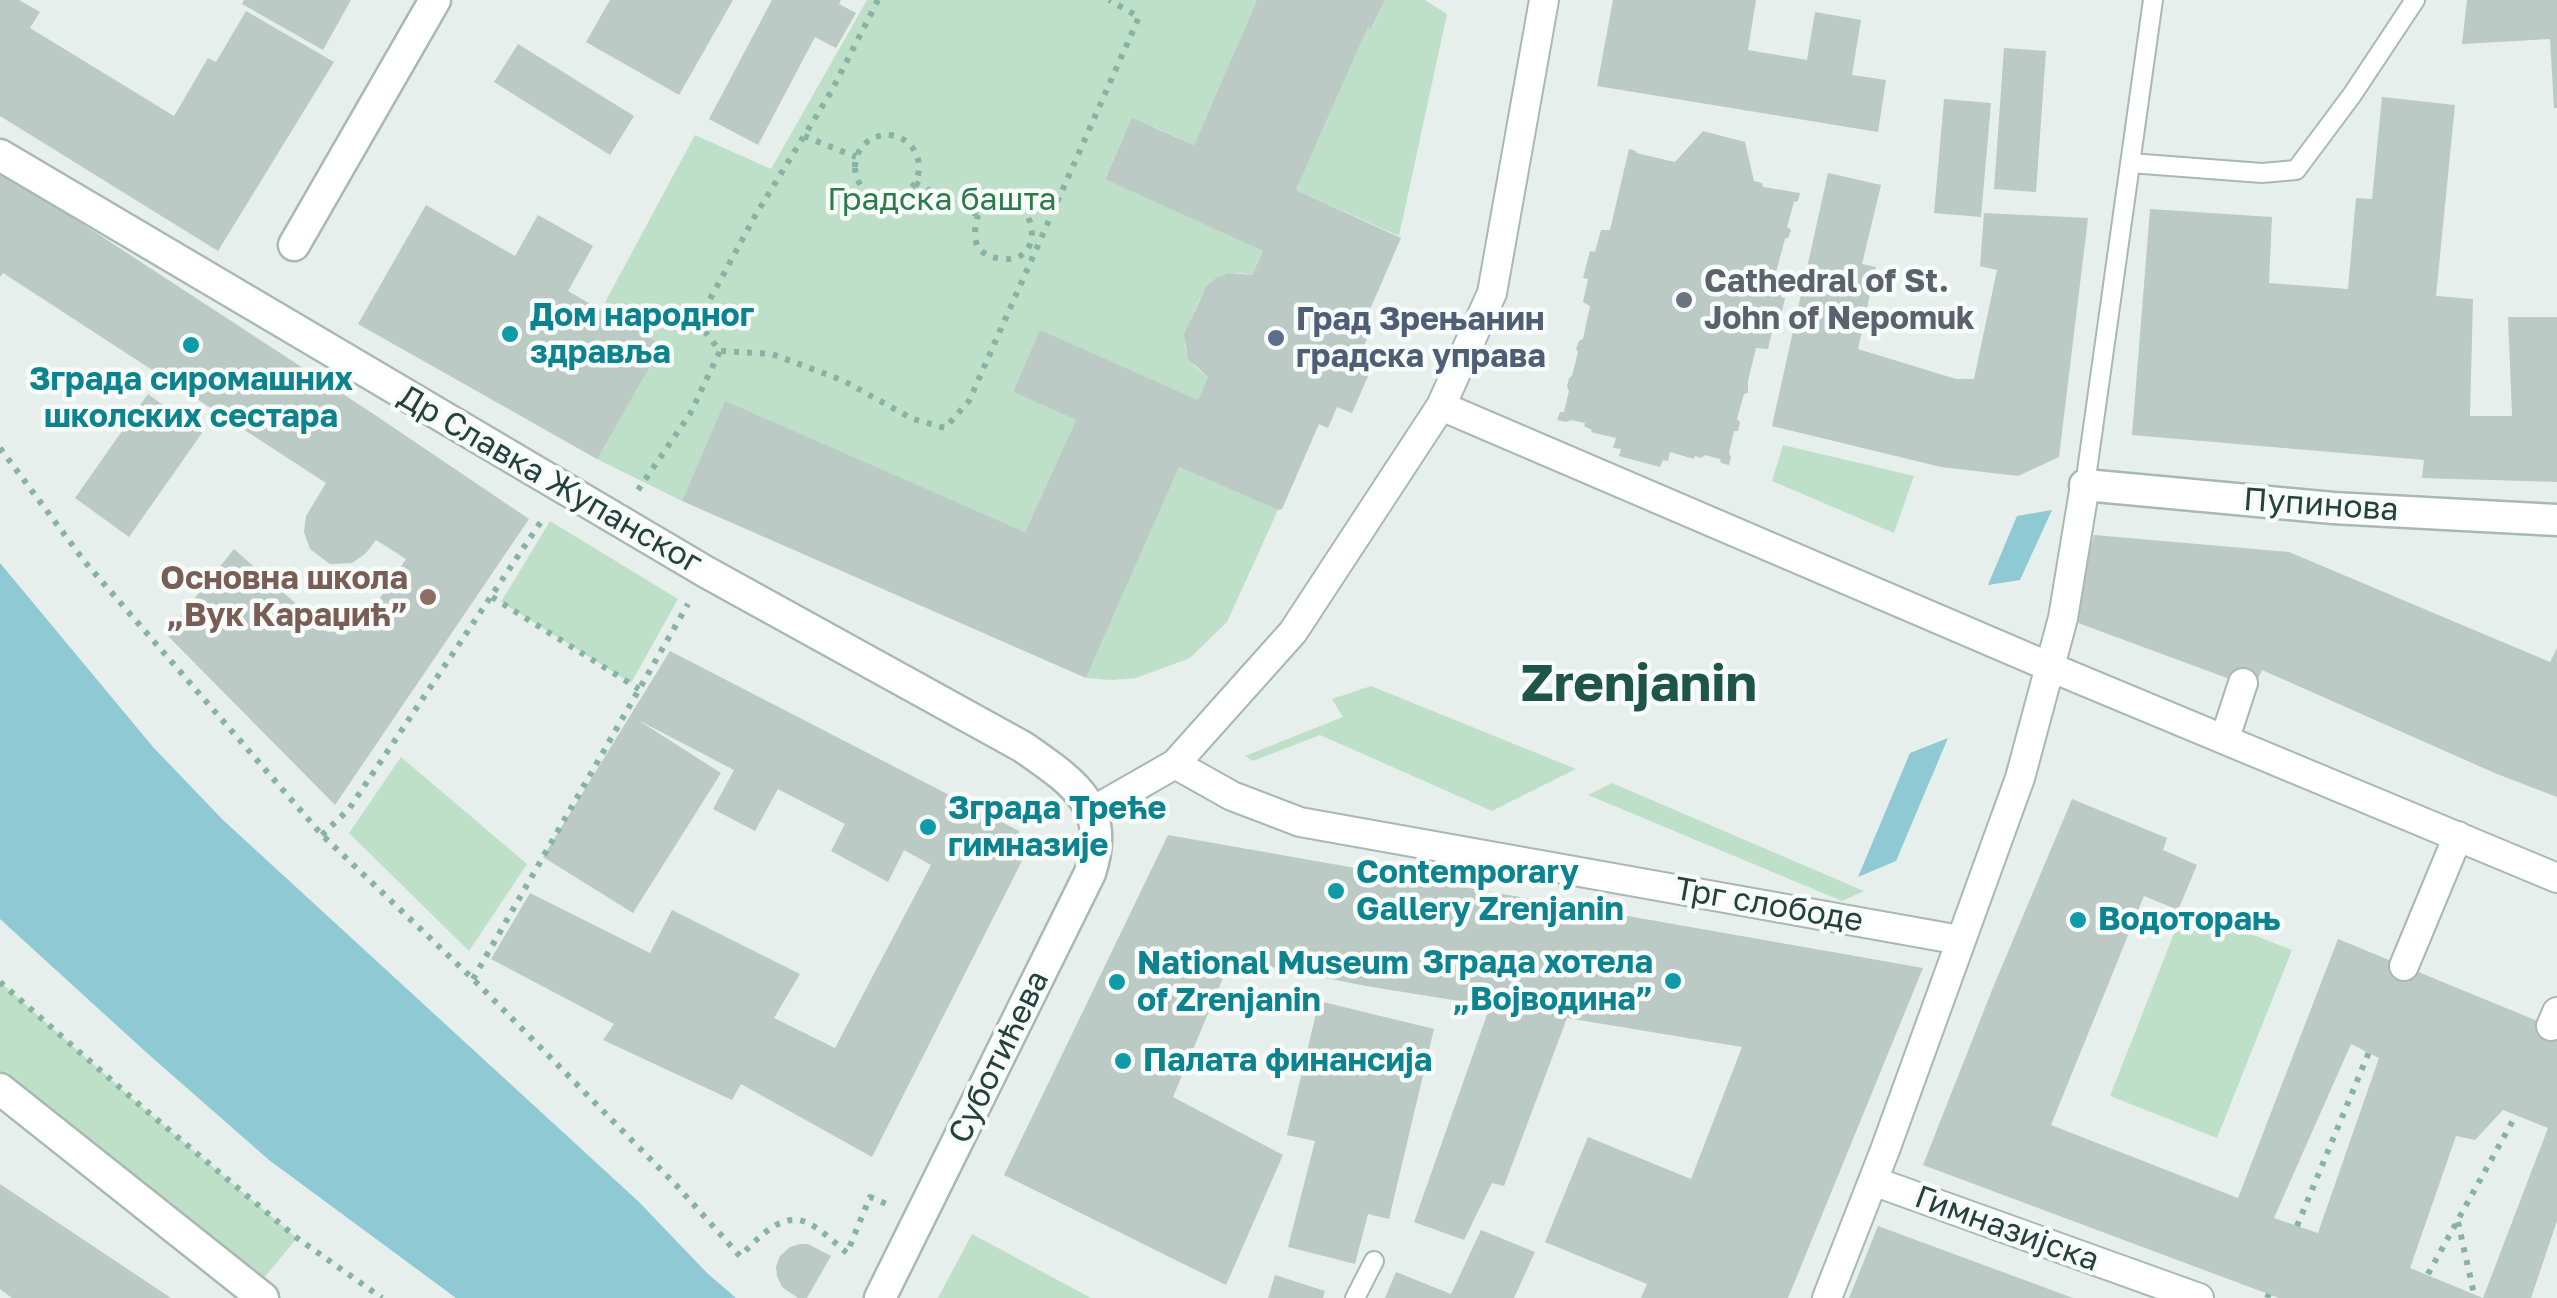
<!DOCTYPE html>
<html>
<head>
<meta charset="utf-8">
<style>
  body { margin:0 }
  canvas { display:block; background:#e6efeb }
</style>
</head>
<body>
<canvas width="2557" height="1298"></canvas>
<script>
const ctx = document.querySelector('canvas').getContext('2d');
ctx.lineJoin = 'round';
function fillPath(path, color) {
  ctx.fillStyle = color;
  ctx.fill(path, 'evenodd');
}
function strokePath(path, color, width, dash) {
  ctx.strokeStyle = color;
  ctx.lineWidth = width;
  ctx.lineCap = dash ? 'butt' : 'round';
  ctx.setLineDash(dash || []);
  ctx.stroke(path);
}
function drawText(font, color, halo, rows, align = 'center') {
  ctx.font = font + ' "Golos Text",sans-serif';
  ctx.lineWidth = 9;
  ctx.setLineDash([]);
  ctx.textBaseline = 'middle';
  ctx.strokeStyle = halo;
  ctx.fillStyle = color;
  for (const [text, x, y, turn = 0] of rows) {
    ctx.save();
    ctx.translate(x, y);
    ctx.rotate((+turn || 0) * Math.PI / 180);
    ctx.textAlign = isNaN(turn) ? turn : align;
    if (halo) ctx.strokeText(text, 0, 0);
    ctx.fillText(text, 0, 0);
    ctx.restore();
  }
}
const green = new Path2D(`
  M867,0H1257L1194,145L1154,127L1124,136L1105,178L1263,251L1252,275C1220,269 1209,279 1196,307C1183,338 1177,356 1208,377L1198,400L1040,331L1013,392L1076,420L1025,532L725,402L682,501L597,459L601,310L695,135L771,169Z
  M1385,0H1425L1447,14L1399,236L1296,190L1368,27L1372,28Z
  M1783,445L1914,476L1894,533L1772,481Z
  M1179,467L1278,510L1227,622L1190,658L1136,678L1111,680L1086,678Z
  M550,521L678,599L631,683L501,602Z
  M1371,686L1576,769L1492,811L1320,735L1253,761L1245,756L1343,717L1332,699Z
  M401,757L527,864L469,951L349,833Z
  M1612,783L1864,891L1842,901L1588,795Z
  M2184,908L2292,950L2217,1138L2110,1096Z
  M0,982L142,1107L297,1238L254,1290L0,1089Z
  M972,1234L1091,1298H938Z`);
const water = new Path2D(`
  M2052,510L2020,580L1988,585L2017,516Z
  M0,563L153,747L223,820L639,1202L707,1273L736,1298H456L269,1160L147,1053L0,919Z
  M1948,738L1896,861L1858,877L1910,753Z`);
const building = new Path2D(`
  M0,0H19L40,12L30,28L174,116L208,58L216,62L246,11L334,62L218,251L0,116Z
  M244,0H351L323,50L242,4Z
  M610,0H733L679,95L586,42Z
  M772,0H841L839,4L856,13L836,48L815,37L758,145L709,119Z
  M1257,0H1385L1371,29L1368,27L1296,190L1401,238L1365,321L1373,325L1364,346L1378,353L1352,413L1337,407L1328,428L1319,424L1282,509L1278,510L1179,467L1086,678L682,501L725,401L1025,532L1076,420L1013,392L1040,330L1198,400L1208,377L1188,359L1184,334L1206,287L1216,278L1228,273L1252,275L1263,251L1105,179L1132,118L1194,145Z
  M1613,0H1756L1748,50L1807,60L1815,12L1861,20L1852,75L1886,80L1878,132L1597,86Z
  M2467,0H2557V108H2554L2550,39L2462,44Z
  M518,44L634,116L610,155L494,82Z
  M2004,48L2046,51L2036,192L1994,189Z
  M2382,97L2455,105L2436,296L2473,299L2470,416H2512L2508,317H2557V482L2422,478L2424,460L2132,435L2150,209L2272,217L2269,283L2348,289L2356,198L2372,199Z
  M1944,99L1991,103L1981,217L1934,213Z
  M1703,131L1745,142L1754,181L1762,183L1763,187L1800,193L1798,201L1794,202L1787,227L1791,230L1788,238L1785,239L1776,272L1777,275L1786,277L1781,297L1785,298L1779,324H1774L1768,349L1756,348L1748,381V393L1744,394L1737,419L1740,422L1738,431H1734L1729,453L1731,457L1729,465L1721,463L1720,459L1705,455L1701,458L1695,456L1694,459L1670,452L1668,461L1663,460L1660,467L1619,456L1621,449L1613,448L1616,438L1591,432L1592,430L1584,426L1585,423L1571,420L1566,422L1557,420L1560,412H1564L1569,391L1567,386L1569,378L1572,376L1578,352L1576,349L1579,341L1583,339L1590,306L1583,302L1588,279L1583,278L1590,251L1595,252L1601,230H1610L1629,149L1636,151V153L1675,162Z
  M0,170L372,413L529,519L335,805L166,634L234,549L328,632L358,631L406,559L376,540L366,553L352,563L330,564L310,549L304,532L306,516L326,483L3,273L0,277Z
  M1828,173L1881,185L1862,264L1876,267L1858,349L1956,379H1974L1997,270L1980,266L1984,213L2088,218L2059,457L2018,476L1941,467L1772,426Z
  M426,205L515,256L538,215L593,246L568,291L662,345L597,459L358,324Z
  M148,394L202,433L129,537L75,498Z
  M2094,535L2289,552L2550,662L2557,648V797L2497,774L2262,670L2254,688L2070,620Z
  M670,651L1019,831L1023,859L872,1157L741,1084L732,1100L603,1040L614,1024L491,959L530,893L650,953L672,910L800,974L774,1018L835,1048L931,865L904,850L888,882L831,851L845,824L778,789L755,831L713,809L734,770L638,720L721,773L633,913L543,857Z
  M2072,799L2167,838L2163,850L2197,865L2178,910L2144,896L2051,1125L2238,1198L2338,939L2557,1029V1221L2531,1298H2483L2548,1128L2503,1110L2475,1140L2456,1136L2410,1268L2483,1298H2279L1923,1165L1992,990ZM2351,1044L2379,1058L2318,1233L2274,1218Z
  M1168,835L1923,968L1788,1298H1641L1647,1284L1545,1242L1588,1137L1691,1179L1742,1047L1567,1018L1504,1186L1492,1183L1464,1240L1414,1222L1490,1006L1366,986L1231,959L1173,1097L1283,1155L1226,1285L1004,1175Z
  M1319,1001L1434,1029L1389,1219L1368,1214L1355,1264L1288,1247L1315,1141L1287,1135Z
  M0,1184L171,1298H12L0,1289Z
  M1878,1226L2073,1298H1849Z
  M1481,1230L1535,1252L1514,1298H1385L1396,1272L1451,1294Z
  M800,1244H808L831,1256L807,1298H798L782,1287L777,1276L776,1267L780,1256L790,1247Z
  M1275,1275L1325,1291L1323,1298H1268Z`);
const path = new Path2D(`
  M878,0L831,92L755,216L703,312L706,333L720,351L772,354L842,380L913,419L945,428L969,401L1139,17L1109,0
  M855 167a32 32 0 1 1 64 0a32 32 0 1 1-64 0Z
  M804,136L856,157
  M915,183L978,215C1033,171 1053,263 1004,259C975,257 971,240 978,215
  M0,448L85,562L322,835L473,979L676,1185L740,1256C757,1240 781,1210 808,1223C822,1230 835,1243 847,1253L870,1197L889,1205
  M638,490L690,414L720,351
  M492,597L639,689
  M322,835L349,809L544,517
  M473,979L688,604
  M0,982L142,1107L297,1238L382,1298
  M2458,1222L2474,1294
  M2297,1226L2369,1052
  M2428,1274L2516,1115
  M2267,1298L2269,1294`);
const service = new Path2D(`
  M2130,163L2262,173L2296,170L2352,95L2415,0
  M2085,485L2153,0
  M1355,1298L1374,1261`);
const pedestrian = new Path2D(`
  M1441,406L2050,667L2557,878
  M2225,738L2243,683
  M1175,764L1232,796L1300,822L1960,940
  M1091,812L1175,764L1293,632L1441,406L1492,293L1544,0
  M2404,966L2458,836
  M2551,1026L2557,1012
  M1873,1181L2199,1298
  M1827,1298L1885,1150L2020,778L2063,618L2085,485`);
const minor = new Path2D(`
  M294,245L435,0
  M2085,485L2333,508L2557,520
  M0,1089L263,1298`);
const tertiary = new Path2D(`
  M0,155L706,572L1023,747C1073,782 1112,806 1090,873L880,1298`);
const markers = [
  [1684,300,10,"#6b7280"],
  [510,334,10,"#0f9aa8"],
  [1276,338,10,"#5c6f8a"],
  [191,345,10,"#0f9aa8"],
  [428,597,10,"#8d6e63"],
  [928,827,10,"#0f9aa8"],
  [1336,891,10,"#0f9aa8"],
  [2078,920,10,"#0f9aa8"],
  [1673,981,10,"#0f9aa8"],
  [1117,982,10,"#0f9aa8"],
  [1123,1061,10,"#0f9aa8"]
];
const parkNames = [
  ["Градска башта",942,200]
];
const worshipNames = [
  ["Cathedral of St.",1704,282],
  ["John of Nepomuk",1704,319]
];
const cultureNames = [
  ["Дом народног",530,316],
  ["здравља",530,353],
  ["Зграда сиромашних",191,380,"center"],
  ["школских сестара",191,417,"center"],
  ["Зграда Треће",948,809],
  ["гимназије",948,846],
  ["Contemporary",1356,873],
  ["Gallery Zrenjanin",1356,910],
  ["Водоторањ",2098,920],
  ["Зграда хотела",1653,963,"right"],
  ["„Војводина”",1653,1000,"right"],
  ["National Museum",1137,964],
  ["of Zrenjanin",1137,1001],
  ["Палата финансија",1143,1061]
];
const serviceNames = [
  ["Град Зрењанин",1296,320],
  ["градска управа",1296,357]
];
const streetNames = [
  ["Др Славка Жупанског",550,480,30],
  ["Пупинова",2321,505,4],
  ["Трг слободе",1769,905,10],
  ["Суботићева",999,1057,-64],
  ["Гимназијска",2007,1229,20]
];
const educationNames = [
  ["Основна школа",408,579],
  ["„Вук Караџић”",408,616]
];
const townNames = [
  ["Zrenjanin",1639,685]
];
fillPath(green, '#bfe0c8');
fillPath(water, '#8ec9d4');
fillPath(building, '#bbcac4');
strokePath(service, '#a8b8b2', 22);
strokePath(pedestrian, '#a8b8b2', 32);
strokePath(minor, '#a8b8b2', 35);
strokePath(tertiary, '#a8b8b2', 35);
strokePath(path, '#86b3a5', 6, [5, 8]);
strokePath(service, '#fff', 18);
strokePath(pedestrian, '#fff', 28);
strokePath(minor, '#fff', 30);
strokePath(tertiary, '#fff', 30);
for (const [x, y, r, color] of markers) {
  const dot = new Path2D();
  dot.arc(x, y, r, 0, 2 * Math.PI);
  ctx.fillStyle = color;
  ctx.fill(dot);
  strokePath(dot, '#f7fbf9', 4);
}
drawText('32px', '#2d7a4b', '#f7fbf9', parkNames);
drawText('bold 32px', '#5b616d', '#f7fbf9', worshipNames, 'left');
drawText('bold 32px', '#0d838f', '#f7fbf9', cultureNames, 'left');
drawText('bold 32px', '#4e5e75', '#f7fbf9', serviceNames, 'left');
drawText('32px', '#24423a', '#f7fbf9', streetNames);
drawText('bold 32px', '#785e54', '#f7fbf9', educationNames, 'right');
drawText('bold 52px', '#1f5548', '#f7fbf9', townNames);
</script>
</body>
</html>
